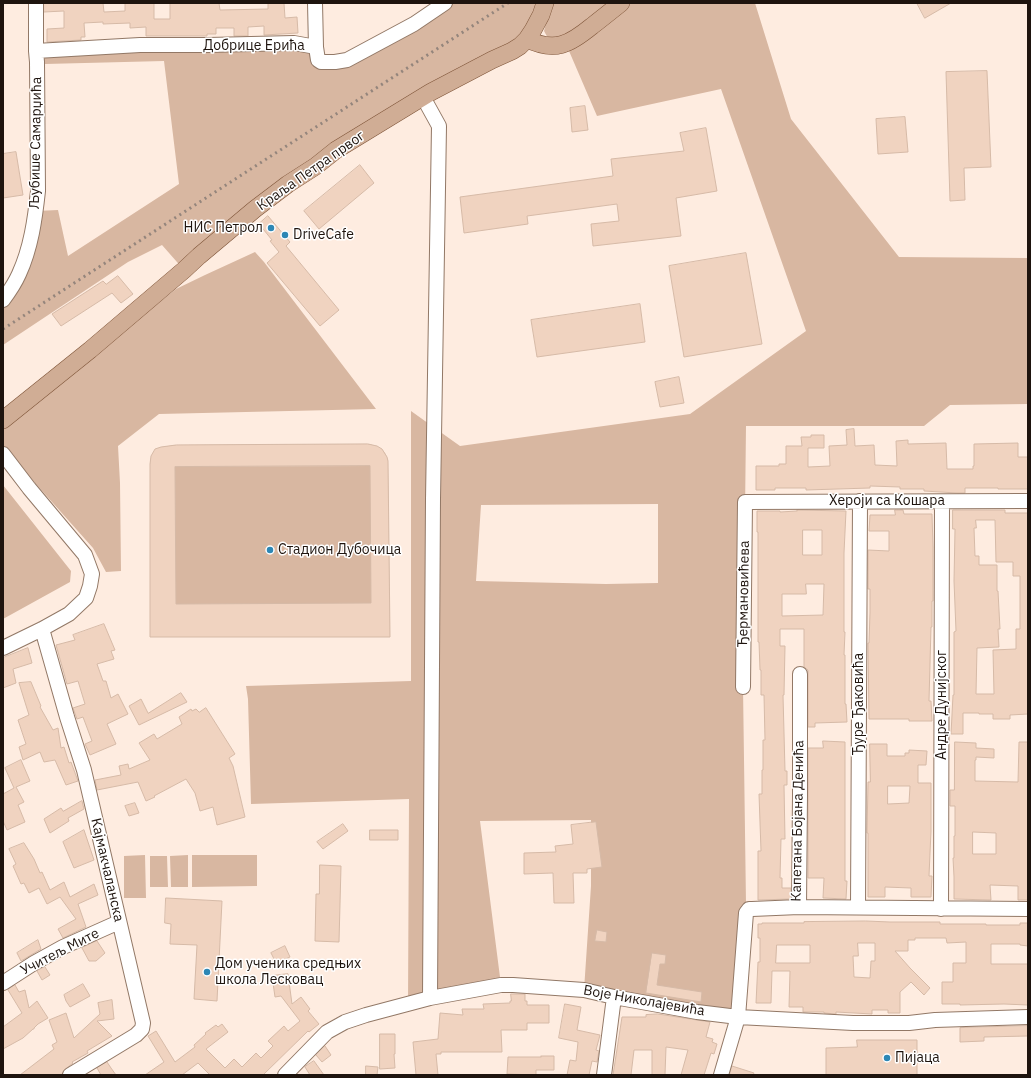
<!DOCTYPE html>
<html>
<head>
<meta charset="utf-8">
<style>
  body { margin:0 }
  #map { position:relative; width:1031px; height:1078px; overflow:hidden; background:#feece0; font-family:"IBM Plex Sans",sans-serif }
  canvas { display:block }
  .frame { position:absolute; inset:0; border:4px solid #1e140e; pointer-events:none }
</style>
</head>
<body>
<div id="map">
<canvas width="1031" height="1078"></canvas>
<div class="frame"></div>
</div>
<script>
const ctx = document.querySelector('canvas').getContext('2d');
ctx.lineJoin = 'round';
function fillPath(path, color) {
  ctx.fillStyle = color;
  ctx.fill(path, 'evenodd');
}
function strokePath(path, color, width, dash) {
  ctx.strokeStyle = color;
  ctx.lineWidth = width;
  ctx.lineCap = dash ? 'butt' : 'round';
  ctx.setLineDash(dash || []);
  ctx.stroke(path);
}
function drawText(font, color, halo, rows, align = 'center') {
  ctx.font = font + ' "IBM Plex Sans",sans-serif';
  ctx.lineWidth = 3;
  ctx.setLineDash([]);
  ctx.textBaseline = 'middle';
  ctx.strokeStyle = halo;
  ctx.fillStyle = color;
  for (const [text, x, y, turn = 0] of rows) {
    ctx.save();
    ctx.translate(x, y);
    ctx.rotate((+turn || 0) * Math.PI / 180);
    ctx.textAlign = isNaN(turn) ? turn : align;
    if (halo) ctx.strokeText(text, 0, 0);
    ctx.fillText(text, 0, 0);
    ctx.restore();
  }
}
const green = new Path2D(`
  M445,3H545L515,43L444,80L184,270L162,245L128,262L3,345V300L36,211L58,210L68,256L179,184L164,61L45,64L37,62L36,51L316,47L318,59L335,62Z
  M551,3H755L791,119L899,257L1028,258V404L950,405L924,426H746L743,687L746,904L738,1017L584,990L591,886V820L480,821L501,985L408,1005L409,799L251,804L248,699L246,686L411,681V411L460,446L690,414L806,331L721,89L597,116L566,44L549,40L544,31ZM658,504V583L606,584L476,581L481,505Z
  M255,252L264,262L376,409L159,414L118,446L120,483L121,571L106,572L93,548L3,447V427L176,289L205,275Z
  M368,444C379,446 386,450 388,461L390,637H150V464C152,446 160,447 176,445Z
  M3,485L71,571L70,582L3,619Z
  M145,855L146,898H124V856Z
  M188,855V887H171L170,856Z
  M192,855H257V886L192,887Z
  M150,856H167L168,887H150Z`);
const building = new Path2D(`
  M44,3H103L104,12L125,11V3H154V19H170V3H219L220,10L268,9V3H284L285,18L297,17L298,33L264,35V26L248,27V36H234V28H216V34H207V36H146V27L130,28V23L103,24V22L84,23L85,37H81V40L47,42V29L64,28V11L44,12Z
  M917,3H951L925,18Z
  M987,71L991,167L964,168L965,200L950,201L946,72Z
  M585,106L588,130L572,132L570,108Z
  M905,117L908,152L878,154L876,119Z
  M706,128L717,191L676,198L681,236L593,246L591,224L619,221L617,204L527,216L528,224L464,233L460,197L613,176L611,159L684,151L680,133Z
  M16,152L23,195L3,198V154Z
  M360,165L374,183L319,229L304,211Z
  M268,216L290,242L286,246L339,310L320,326L267,263L279,252L270,241L272,240L259,224Z
  M746,253L762,344L684,357L669,266Z
  M118,276L133,294L121,303L112,293L61,326L52,314L103,281L106,284Z
  M640,304L645,342L537,357L531,320Z
  M679,377L684,403L660,407L655,382Z
  M854,429L855,446L874,445L875,465L897,466L896,441L908,440V444L946,443L947,469H973V466H974V444L1018,443V457H1028V489H998V488H965V493H957L924,491V489H900V487L870,486V488L806,490V488H775V490H756V466H779V464H786V446H802L801,437H811V435H824V448H808V467L830,466L829,446L847,445L846,430Z
  M368,444L377,446L382,449L387,457L388,461L390,637H150V464L151,456L155,449L161,447L176,445ZM370,466L371,603L176,604L175,467Z
  M797,510L846,511L844,553V632H845L844,655H845V704H846L847,722L815,723V727H808V670L804,667V629H780V646H785L784,695H783L785,771H787V785H784L785,839H781L780,878H782V888H791V899L758,900V851H761L759,794H762V770H763V740H765L764,695H761V670H760L759,642H758V532H757V511H780V512L797,511ZM803,530H822V555H803ZM806,584H824L823,615L782,616V594H806Z
  M895,510H903L904,514H932L933,547V601H932V627H931L929,701H931L932,721H909V719H869L868,643H869L870,612V589H868V550L889,551V531H869L870,515H895Z
  M953,510H1005V513H1028V714L1010,715V719H993V714H979V713H963V734H951L953,695H954V632L956,631L954,581L955,529H953ZM976,520H995L996,562H1013V576H1020V629H1016V649L993,650L994,694H976L977,648L999,647L998,629H1000L998,591H997V565H979V556H975L974,528H976Z
  M104,624L115,650L111,651L114,659L97,664L103,681H106L111,698L118,694L128,714L107,724L116,744L90,755L85,744L92,741L83,717L77,719L73,708L85,704L78,681L67,684L56,645L75,640L73,635Z
  M28,648L32,663L13,669L16,683L3,688V658Z
  M31,682L41,706L40,707L53,730L58,728L61,748L64,747L69,763L71,762L78,781L66,785L55,760L44,762L40,752L23,760L19,747L26,744L18,720L29,715L19,683Z
  M181,693L187,702L139,725L129,706L141,699L148,713Z
  M206,708L235,754L229,758L233,766L245,817L217,825L213,807L200,811L195,793L186,779L154,796L155,797L146,801L138,782L97,790L95,780L121,775L119,766L128,764L129,769L150,760L139,743L154,734L157,739L182,724L179,717L191,709L192,711L196,709L199,712Z
  M823,741L845,742V881H847L846,899L823,898L824,878H808V748H823Z
  M955,742L976,743V748L994,749V758L976,757V760H975V781L1018,782L1019,742H1028V900H1018V886L990,885L991,900L954,899V877L953,858H954V836H955V806H950V790H954ZM973,832L996,833V854H973Z
  M870,744H887V756H905V753H909V750L927,751L926,765H918V783H931V831L929,876H932L931,897H911V888L885,887V897H868V833H867L868,782H870ZM888,786H910L909,803L888,804Z
  M21,760L30,781L16,787L24,802L18,805L25,822L7,830L3,821V794L14,788L5,768Z
  M82,801L84,809L68,818L69,821L50,833L44,819L61,808L63,811Z
  M135,803L139,813L129,816L125,806Z
  M596,822L602,867L587,869V873H573L574,903H554L553,873L524,874V853L556,852L555,846L573,844L571,825Z
  M343,824L348,831L323,849L317,842Z
  M84,830L94,860L74,868L63,842Z
  M370,830H398V840H370Z
  M24,843L34,859L40,873L42,872L50,890L64,882L70,897L94,884L98,895L78,904L86,927L63,938L58,929L76,919L60,897L47,904L39,888L29,893L24,883L21,884L13,866L16,864L9,849Z
  M320,865L341,866L339,942L315,941L316,894H319Z
  M166,898L222,901L217,1001L194,999L197,945L170,944L171,924L165,923Z
  M866,921L890,922H940V924H986V925H1020V923H1028V946L1020,945V944H991V964H1028V1005L1004,1004L960,1005V1004H942V982H953V963H966V942L947,943L946,938H915V940H908V951H895L910,968L930,988L924,995L911,982L900,992V1013H888V1010H872V1014L836,1012V1014L824,1013V1012H803V1007H789L790,971H772L771,1003H756L758,962H760V938H758V924H762V923H804V922ZM858,943H875V961H871L870,978L854,977L853,956H858ZM777,945H810V963H776Z
  M597,930L607,932L606,942L595,941Z
  M38,940L41,949L21,961L17,953Z
  M97,941L105,953L96,961H89L82,948Z
  M285,946L290,957L276,963L271,953Z
  M652,953L666,955L665,964H660L657,985L702,992L701,1002L646,993Z
  M45,967L50,975L42,980L37,971Z
  M288,974L292,1004L301,997L310,1009L308,1011L319,1024L309,1032L308,1031L263,1075H210L198,1063L182,1075H145L164,1062L148,1036L156,1031L175,1062L195,1047L194,1045L206,1034L205,1033L216,1025L218,1027L222,1024L228,1032L206,1049L225,1068L234,1059L242,1067L256,1053L261,1058L273,1046L268,1041L284,1026L288,1031L300,1021L281,996L275,997L272,976Z
  M83,984L90,996L70,1007L66,1001L64,995Z
  M15,985L19,992L25,990L29,1008L37,1001L48,1018L38,1024L34,1028V1029H33L23,1038L3,1049V1027L22,1013L8,990Z
  M511,994H525V1001H527V1005H549V1023H527V1030H501L502,1052H441V1054H436L438,1075H416L413,1042L438,1039L440,1013L463,1015L462,1009H484L483,1004L510,1003V1001H511Z
  M112,1000L114,1019L97,1021L112,1036L87,1051L88,1053L72,1062L73,1063L63,1071L62,1075H20L54,1049L52,1045L57,1042L49,1020L66,1013L74,1038L100,1014L98,1003Z
  M565,1004L581,1007L577,1030L600,1035L596,1050L599,1051L597,1062L592,1061L589,1075H567L570,1060L576,1061L578,1042L559,1038Z
  M658,1014L710,1022L706,1037L713,1039L712,1042L717,1044L714,1054L711,1053L704,1075H681L688,1050L666,1047L665,1075H652V1050H634L631,1075H613L622,1017H646V1015Z
  M1028,1026V1036L984,1037V1041L960,1042V1028Z
  M380,1034H395V1054H394L395,1068L380,1069Z
  M857,1040H917V1075H826V1048L857,1047Z
  M325,1046L331,1055L322,1062L316,1055Z
  M541,1056H554V1070H536V1075L507,1074L508,1057H541Z
  M314,1061L324,1075H310L305,1067Z
  M107,1062L111,1068L116,1075H101L97,1068Z
  M366,1066L378,1067L377,1075H366Z
  M732,1066L754,1073L753,1075H730Z`);
const minor = new Path2D(`
  M315,3L316,47
  M36,51L140,45H208L294,43L316,47L318,60L321,62H335L347,60L414,24L445,3
  M423,97L439,126L433,499L430,998
  M3,300C9,292 15,283 19,274C31,248 35,219 38,191L37,62L36,51V3
  M3,454L29,488L85,555L92,574L90,586L86,598L69,614L42,629L3,648
  M42,629L67,717L84,770L143,1023L142,1029L136,1035L70,1075
  M743,687L745,502C840,501 934,502 1028,501
  M799,907L1028,909
  M858,907L860,501
  M941,909L942,502
  M3,983L34,963L63,947L119,922
  M285,1075L327,1032L345,1022L366,1015L430,998L501,985H513L584,990L614,997L697,1012L738,1017L853,1023H909L935,1020L1028,1017
  M604,1075L614,997
  M721,1075L738,1017L746,913L749,909H752L799,907L800,795V674`);
const major = new Path2D(`
  M527,39C555,53 570,44 592,26C601,19 611,11 621,3
  M3,420L90,350L184,270L199,256L255,209L288,184L316,166L336,150L431,92L492,60L512,51L520,46L527,39L533,30L541,15L545,3`);
const rail = new Path2D(`
  M3,329L508,3`);
const markers = [
  [271,228,4,"#2d87b5"],
  [285,235,4,"#2d87b5"],
  [270,550,4,"#2d87b5"],
  [207,972,4,"#2d87b5"],
  [887,1058,4,"#2d87b5"]
];
const streetNames = [
  ["Добрице Ерића",254,46],
  ["Љубише Самарџића",36,143,-89],
  ["Краља Петра првог",311,171,-35],
  ["Хероји са Кошара",887,501],
  ["Ђермановићева",744,594,-89],
  ["Ђуре Ђаковића",859,704,-90],
  ["Андре Дунијског",942,705,-90],
  ["Капетана Бојана Денића",798,821,-89],
  ["Кајмакчаланска",107,870,77],
  ["Учитељ Мите",60,952,-27],
  ["Воје Николајевића",644,1001,10]
];
const poiNames = [
  ["НИС Петрол",263,228,"right"],
  ["DriveCafe",293,235],
  ["Стадион Дубочица",278,550],
  ["Дом ученика средњих",215,964],
  ["школа Лесковац",215,980],
  ["Пијаца",895,1058]
];
fillPath(green, '#d8b7a1');
fillPath(building, '#f0d3c0');
strokePath(building, '#d6baa7', 1);
strokePath(minor, '#927866', 16);
strokePath(major, '#7e5438', 18);
strokePath(minor, '#fff', 14);
strokePath(major, '#d0ad95', 17);
strokePath(rail, '#94857c', 3, [2, 4]);
for (const [x, y, r, color] of markers) {
  const dot = new Path2D();
  dot.arc(x, y, r, 0, 2 * Math.PI);
  ctx.fillStyle = color;
  ctx.fill(dot);
  strokePath(dot, '#fff', 1.5);
}
drawText('14px', '#1e140e', '#fff', streetNames);
drawText('14px', '#1e140e', '#fff', poiNames, 'left');
</script>
</body>
</html>
